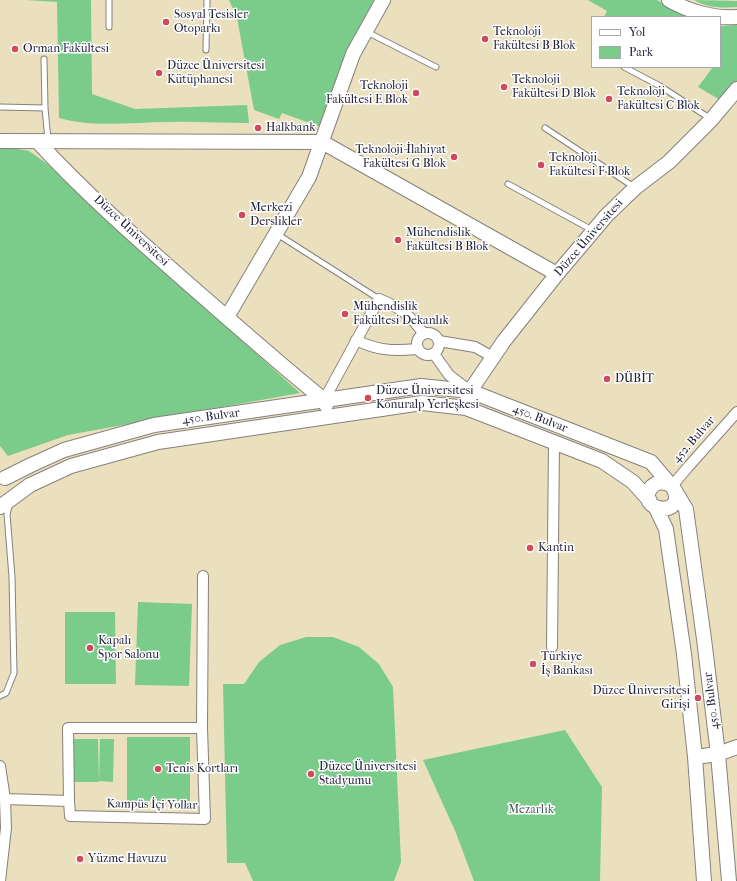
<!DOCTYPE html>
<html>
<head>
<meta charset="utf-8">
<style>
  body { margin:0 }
  #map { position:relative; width:737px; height:881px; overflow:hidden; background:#ebe0be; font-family:"IM FELL French Canon",serif }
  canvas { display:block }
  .legend { position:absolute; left:591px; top:16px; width:130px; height:52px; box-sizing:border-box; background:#fff; border:1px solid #a7a7b1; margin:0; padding:5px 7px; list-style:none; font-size:12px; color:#22223b }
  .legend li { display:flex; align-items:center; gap:8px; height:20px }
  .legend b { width:20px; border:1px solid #a7a7b1 }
</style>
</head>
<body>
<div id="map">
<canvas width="737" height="881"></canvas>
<ul class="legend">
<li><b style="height:5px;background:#fff"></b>Yol</li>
<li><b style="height:11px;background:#7bcb8b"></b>Park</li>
</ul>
</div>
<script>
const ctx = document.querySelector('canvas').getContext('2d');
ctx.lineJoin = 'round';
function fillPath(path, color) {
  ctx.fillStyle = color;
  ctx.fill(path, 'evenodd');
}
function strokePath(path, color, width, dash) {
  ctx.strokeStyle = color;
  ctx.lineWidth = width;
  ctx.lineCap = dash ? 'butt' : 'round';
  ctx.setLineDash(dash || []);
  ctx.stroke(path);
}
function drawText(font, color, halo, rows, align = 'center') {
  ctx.font = font + ' "IM FELL French Canon",serif';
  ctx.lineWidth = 3;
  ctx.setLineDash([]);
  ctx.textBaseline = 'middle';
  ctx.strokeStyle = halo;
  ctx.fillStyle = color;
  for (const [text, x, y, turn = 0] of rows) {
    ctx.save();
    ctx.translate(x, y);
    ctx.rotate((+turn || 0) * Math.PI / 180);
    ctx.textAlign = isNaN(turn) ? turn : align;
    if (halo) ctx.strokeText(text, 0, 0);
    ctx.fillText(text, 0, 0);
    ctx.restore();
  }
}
const green = new Path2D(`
  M25,0H91L92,94L135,109L247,105L249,123C222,123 195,121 169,122C134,122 93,128 59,118L57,2Z
  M229,0H374L352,41L321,127L282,113L279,119L254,110L237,18Z
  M588,0H657L679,13L690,17H604L607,11Z
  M694,0L737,1V7C723,8 707,8 694,0Z
  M737,25V83L722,101L698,87L713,67H720V26Z
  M0,146L29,151L46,163L300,393L68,435L8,456L0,446Z
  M138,602L192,604L189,686L135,685Z
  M65,612H115L116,684H65Z
  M306,637H333L359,647L379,664L393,687L401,862L394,881H253L245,863H227L223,684H244L259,662L280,645Z
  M565,730L602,787L600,881H474L456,833L423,760Z
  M127,737H190V801H127Z
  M70,739H98L99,782H70Z
  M100,739H114L113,782L99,781Z`);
const lane = new Path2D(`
  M109,0V27
  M367,32L436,67
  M206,50L207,0
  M44,59L45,108L48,140
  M624,67L660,86L711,119
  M0,107L45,108
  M545,128L634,187
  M508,184L592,230
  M277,234L379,299
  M0,696L6,693L14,673L12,577L7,514L10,503`);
const street = new Path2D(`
  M417 344a11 11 0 1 1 22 0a11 11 0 1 1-22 0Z
  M356,340C378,351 394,351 417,349
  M439,341L475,347L493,357
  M434,354L449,375L470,391
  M324,400L379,299C401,308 409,314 424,334
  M672,486L688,467L737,412
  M552,647L554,442
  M0,766L5,799L6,828L0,881
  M5,799L69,801L70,816L205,819L202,728L203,576
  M69,801L68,728H202`);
const secondary = new Path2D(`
  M669,0C688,11 714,19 737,17
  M0,141L322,142L557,274
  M38,142C83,191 134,236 184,280C230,320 276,361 324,400L326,405
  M227,317L309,177L353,54L383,0
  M468,399L470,391L504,341L557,274L606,216L635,188L669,162L711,120L737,89
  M5,478L31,465L64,450L154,425L421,386L470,391L651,462L674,489L686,509L704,639L718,754L729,881
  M672,486C665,481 655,481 650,489C637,512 686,518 674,489
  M0,507L30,485L71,466L158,442L422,403L466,408L602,461L633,482L650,501
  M656,508L666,529L684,654L695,757L704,881
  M695,757L718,754L737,747`);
const markers = [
  [166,22,4,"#d1495b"],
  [485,39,4,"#d1495b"],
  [15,49,4,"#d1495b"],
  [159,73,4,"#d1495b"],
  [504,87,4,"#d1495b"],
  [416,93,4,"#d1495b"],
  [609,99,4,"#d1495b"],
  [258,128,4,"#d1495b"],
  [454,157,4,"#d1495b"],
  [541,165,4,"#d1495b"],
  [242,215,4,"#d1495b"],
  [398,240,4,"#d1495b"],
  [345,314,4,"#d1495b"],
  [607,379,4,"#d1495b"],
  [368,398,4,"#d1495b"],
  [530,548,4,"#d1495b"],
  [90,648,4,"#d1495b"],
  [533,664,4,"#d1495b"],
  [698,698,4,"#d1495b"],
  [158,769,4,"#d1495b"],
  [311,774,4,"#d1495b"],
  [80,859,4,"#d1495b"]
];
const poiNames = [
  ["Sosyal Tesisler",174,15],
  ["Otoparkı",174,29],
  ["Teknoloji",493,32],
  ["Fakültesi B Blok",493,46],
  ["Orman Fakültesi",23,49],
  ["Düzce Üniversitesi",167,66],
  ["Kütüphanesi",167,80],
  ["Teknoloji",512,80],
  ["Fakültesi D Blok",512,94],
  ["Teknoloji",408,86,"right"],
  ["Fakültesi E Blok",408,100,"right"],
  ["Teknoloji",617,92],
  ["Fakültesi C Blok",617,106],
  ["Halkbank",266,128],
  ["Teknoloji-İlahiyat",446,150,"right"],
  ["Fakültesi G Blok",446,164,"right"],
  ["Teknoloji",549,158],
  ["Fakültesi F Blok",549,172],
  ["Merkezi",250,208],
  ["Derslikler",250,222],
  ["Mühendislik",406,233],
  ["Fakültesi B Blok",406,247],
  ["Mühendislik",353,307],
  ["Fakültesi Dekanlık",353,321],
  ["DÜBİT",615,379],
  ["Düzce Üniversitesi",376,391],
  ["Konuralp Yerleşkesi",376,405],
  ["Kantin",538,548],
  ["Kapalı",98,641],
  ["Spor Salonu",98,655],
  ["Türkiye",541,657],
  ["İş Bankası",541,671],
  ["Düzce Üniversitesi",690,691,"right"],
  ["Girişi",690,705,"right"],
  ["Düzce Üniversitesi",319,767],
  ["Stadyumu",319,781],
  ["Tenis Kortları",166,769],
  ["Yüzme Havuzu",88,859]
];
const streetNames = [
  ["Düzce Üniversitesi",131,231,43],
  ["Düzce Üniversitesi",589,238,-49],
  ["450. Bulvar",211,417,-8],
  ["450. Bulvar",540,419,21],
  ["452. Bulvar",694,440,-49],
  ["450. Bulvar",712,701,-97],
  ["Kampüs İçi Yollar",152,805,1]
];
const parkNames = [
  ["Mezarlık",531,810]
];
fillPath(green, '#7bcb8b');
strokePath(lane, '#86817c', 7);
strokePath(street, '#86817c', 12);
strokePath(secondary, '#86817c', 16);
strokePath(lane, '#fff', 5);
strokePath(street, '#fff', 10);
strokePath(secondary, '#fff', 14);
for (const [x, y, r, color] of markers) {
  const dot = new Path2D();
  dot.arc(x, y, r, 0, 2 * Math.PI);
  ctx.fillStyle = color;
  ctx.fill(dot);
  strokePath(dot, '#fff', 1.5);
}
drawText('12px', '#22223b', '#fff', poiNames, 'left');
drawText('12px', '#22223b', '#fff', streetNames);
drawText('12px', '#415d57', '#fff', parkNames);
</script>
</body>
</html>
